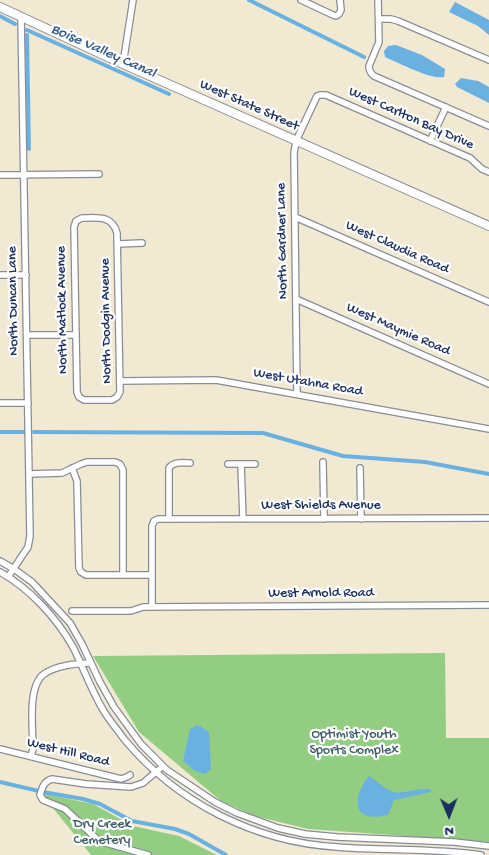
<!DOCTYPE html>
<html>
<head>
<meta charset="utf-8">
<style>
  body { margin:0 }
  #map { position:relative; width:489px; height:855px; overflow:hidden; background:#f2e9d3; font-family:"Gochi Hand",sans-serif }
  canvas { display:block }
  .north { position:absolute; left:424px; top:790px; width:50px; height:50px; -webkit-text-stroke:4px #fff; paint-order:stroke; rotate:179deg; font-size:14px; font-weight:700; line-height:20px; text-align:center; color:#1b2f5e }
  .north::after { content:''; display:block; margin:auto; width:18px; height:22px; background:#1b2f5e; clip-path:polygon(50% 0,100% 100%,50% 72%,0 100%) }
</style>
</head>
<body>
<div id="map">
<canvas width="489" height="855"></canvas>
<div class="north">N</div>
</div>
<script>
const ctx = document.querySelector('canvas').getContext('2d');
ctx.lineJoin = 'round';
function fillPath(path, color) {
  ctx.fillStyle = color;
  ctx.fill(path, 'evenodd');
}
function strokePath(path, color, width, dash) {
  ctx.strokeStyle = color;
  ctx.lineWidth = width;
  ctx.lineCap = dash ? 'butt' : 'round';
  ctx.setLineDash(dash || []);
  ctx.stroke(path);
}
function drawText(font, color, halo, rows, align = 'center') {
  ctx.font = font + ' "Gochi Hand",sans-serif';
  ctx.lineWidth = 4.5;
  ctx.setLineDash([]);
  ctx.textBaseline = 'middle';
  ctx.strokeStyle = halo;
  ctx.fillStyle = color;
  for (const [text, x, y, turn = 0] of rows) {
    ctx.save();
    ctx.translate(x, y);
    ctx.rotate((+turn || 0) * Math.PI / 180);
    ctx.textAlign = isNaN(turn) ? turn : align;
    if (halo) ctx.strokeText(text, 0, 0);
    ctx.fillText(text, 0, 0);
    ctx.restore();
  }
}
const green = new Path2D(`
  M445,653L446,738H489V842L308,829L255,816L221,801L139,732L93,656Z
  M45,794L93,804L133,826L179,836L217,855H91L44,797Z`);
const water = new Path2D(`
  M455,2L489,20V35L478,26L449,12Z
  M396,45L422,55L445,69L444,77C431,80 399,63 385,57L384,51L388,46Z
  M461,78L478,81L489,87V103L457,87L455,84Z
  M198,725L209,732L211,769L205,774L195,771L183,761L190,729Z
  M369,776C377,781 385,789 393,792C401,794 419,788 430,789L431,792L394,800L388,815C382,816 375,818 368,816C349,811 360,786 369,776Z`);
const canal = new Path2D(`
  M249,0L364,57
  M0,16L15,24
  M27,30L169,94
  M27,35L29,149
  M0,432H24
  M34,432L263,433L343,456L425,462L489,474
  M0,782L43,792L83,799L100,804L132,821L175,829L189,834L226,855`);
const minor = new Path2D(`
  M301,0L333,15L336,16L339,14L341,10L340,0
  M378,0L379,42L369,66C369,70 370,73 374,76L489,126
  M379,19H391L398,21L489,60
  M123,64L133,0
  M430,141L446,107
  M0,175L99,174
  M295,217L489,302
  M82,218C98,218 112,215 117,233L120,392L117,397L112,400H84L79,397L77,392L74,227L76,221Z
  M118,244L142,243
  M0,275H26
  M296,299L489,384
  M27,335H75
  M120,381L216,380L489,429
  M297,394L294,153L296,141L317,96L320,95H326L470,158L482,169L489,172
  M0,403H28
  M323,462L324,519
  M228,464H255
  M241,464L243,519
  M72,468L77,481L79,568L81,572L86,575H152
  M360,468L361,519
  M29,474L62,473L81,464L87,462H115L120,464L123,470V575
  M169,519V468C174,461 183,463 190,463
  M0,561L14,569L32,582L70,623L82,644L100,682L114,707L141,744L167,770L215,802L237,813L267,824L278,828L305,834L337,837L454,842L489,846
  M0,572C30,589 56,617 73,647C83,667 91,689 102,708C108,719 117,729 124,739C177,803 255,842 337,847C385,851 433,848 481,855
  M8,577L28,547L30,536L21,18
  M152,607V526L154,521L158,519L489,518
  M72,611H131L143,607L489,605
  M0,749L121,779L127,777L130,775
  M31,756L33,749C33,730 27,686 44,674C57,665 75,664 90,663
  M148,855L99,841L65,809L43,800L40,795C42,788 44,781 52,779L86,784L131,787L143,783L163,766`);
const major = new Path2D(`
  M0,7L123,64L489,226`);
const streetNames = [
  ["West State Street",249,106,24],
  ["West Carlton Bay Drive",411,119,24],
  ["North Gardner Lane",283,241,-91],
  ["West Claudia Road",397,248,24],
  ["North Duncan Lane",14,301,-91],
  ["North Matlock Avenue",63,310,-91],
  ["North Dodgin Avenue",107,321,-91],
  ["West Maymie Road",398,330,24],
  ["West Utahna Road",308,383,10],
  ["West Shields Avenue",321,506],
  ["West Arnold Road",321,594],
  ["West Hill Road",68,753,14]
];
const parkNames = [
  ["Optimist Youth",354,735],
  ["Sports Complex",354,751],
  ["Dry Creek",102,825],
  ["Cemetery",102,841]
];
const waterNames = [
  ["Boise Valley Canal",103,52,24]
];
fillPath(green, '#92cd81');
fillPath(water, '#6ab1e1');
strokePath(canal, '#6ab1e1', 4);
strokePath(minor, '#868c98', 8);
strokePath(major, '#868c98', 10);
strokePath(minor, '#fff', 5.5);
strokePath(major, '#fff', 8);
drawText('14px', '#1b2f5e', '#fff', streetNames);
drawText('14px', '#3f5e68', '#fff', parkNames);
drawText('italic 15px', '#375c8c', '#fff', waterNames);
</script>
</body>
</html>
